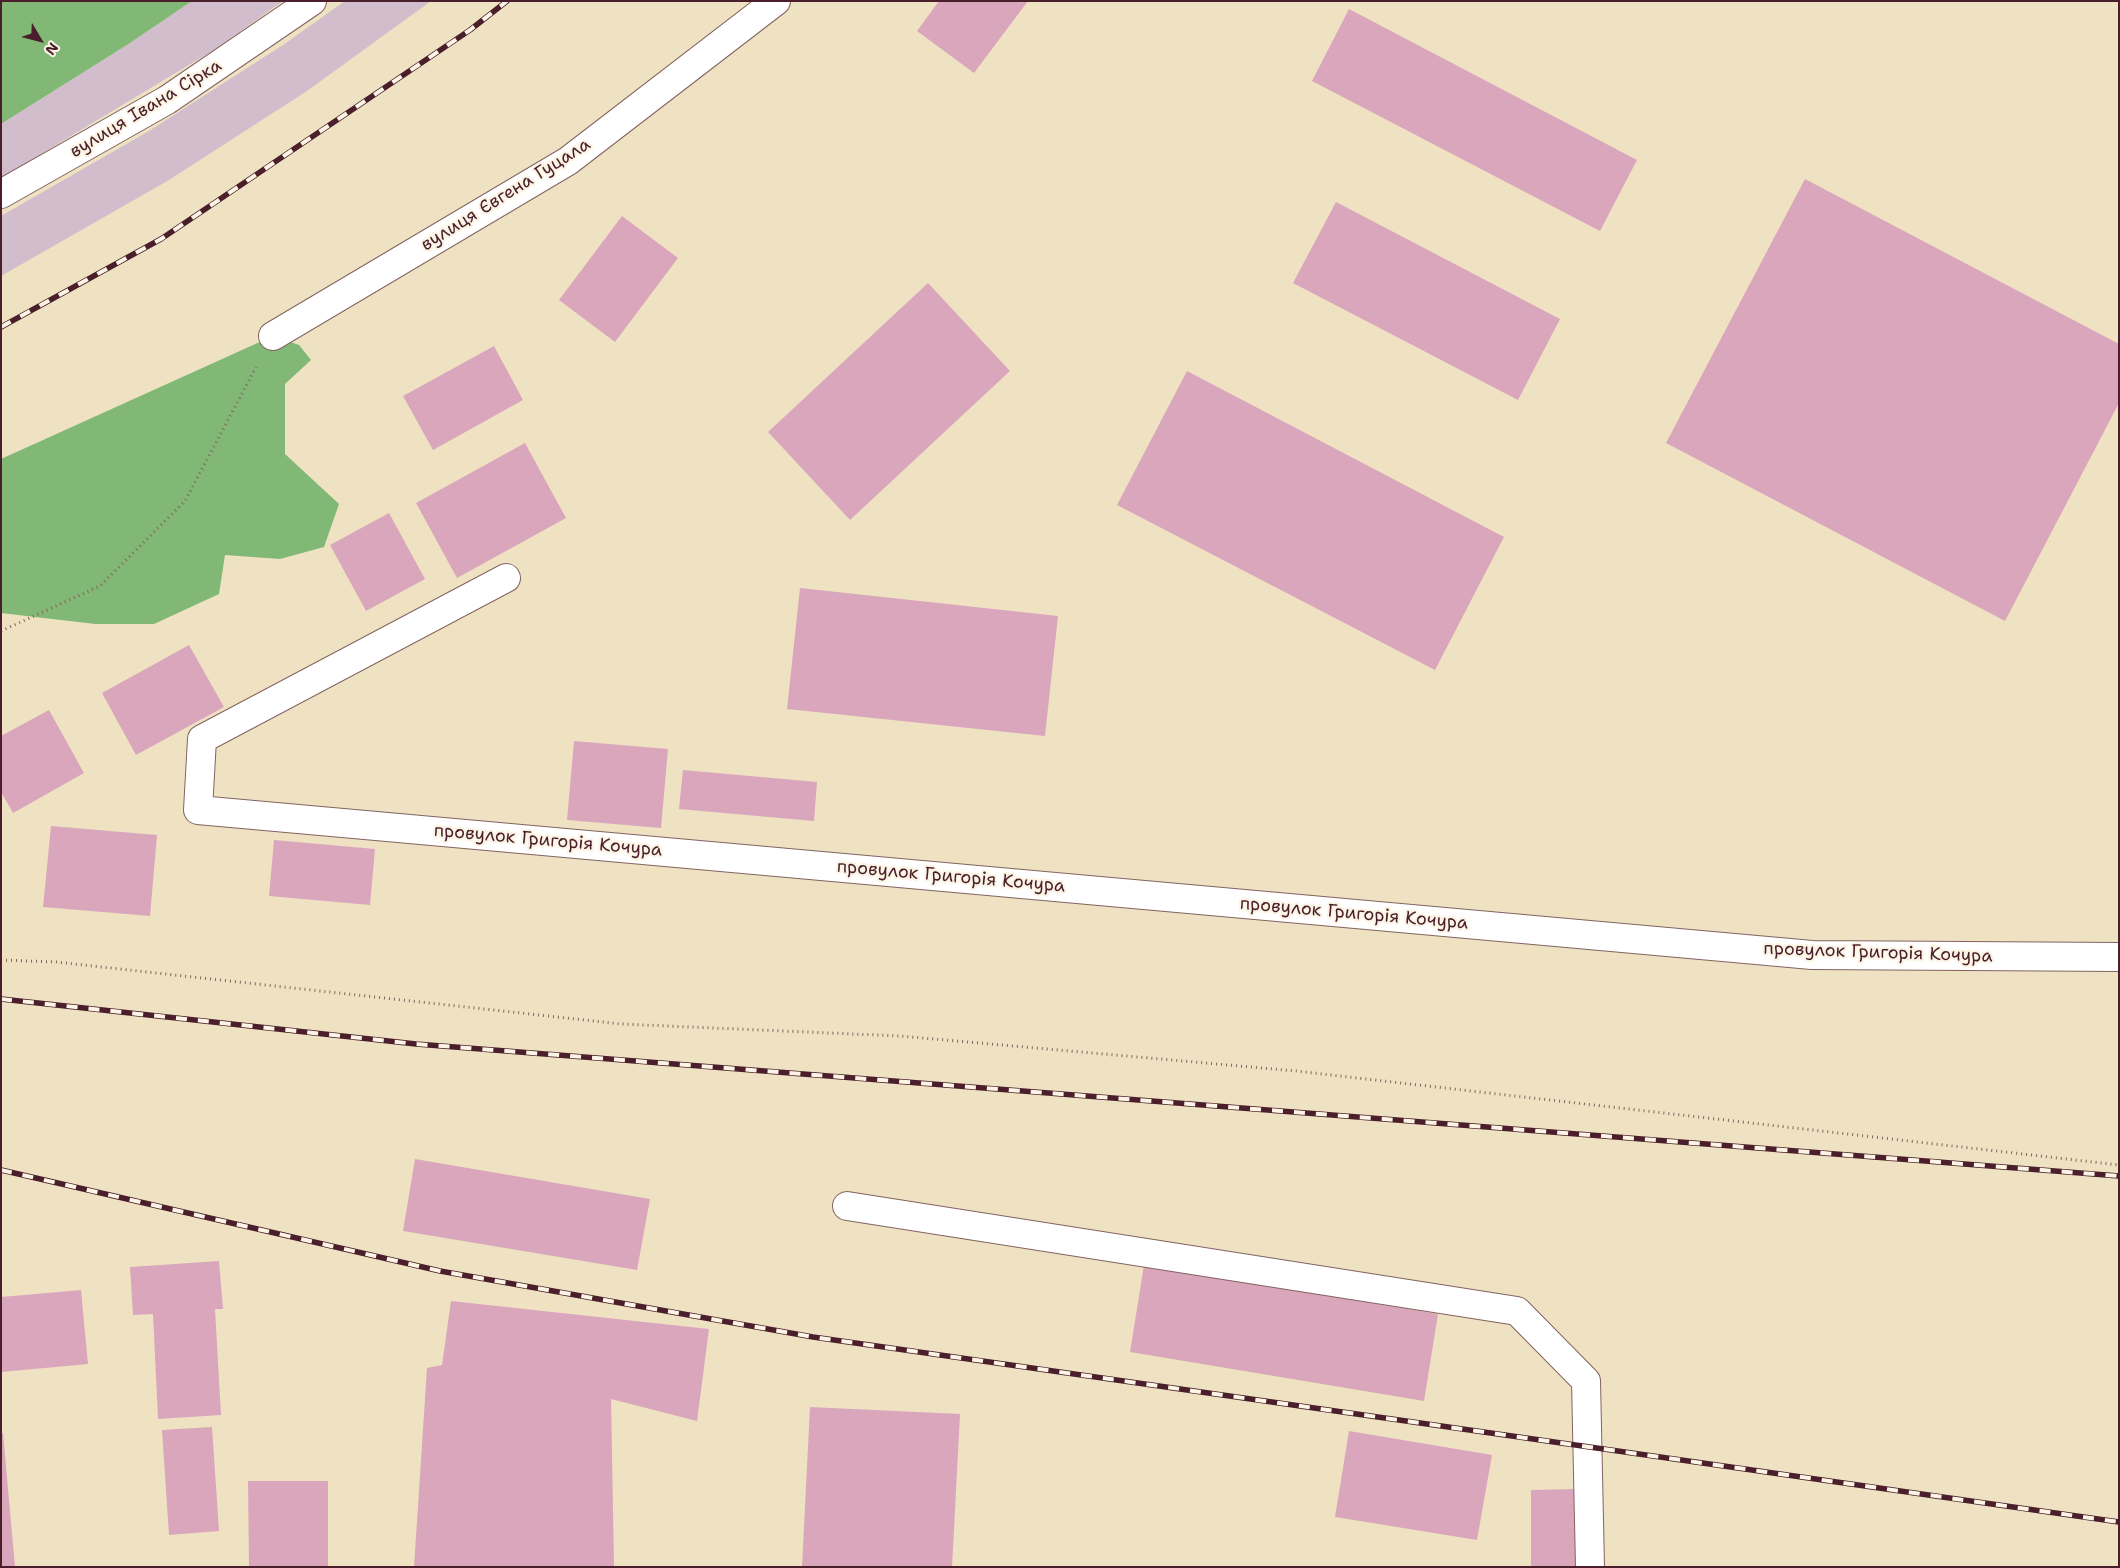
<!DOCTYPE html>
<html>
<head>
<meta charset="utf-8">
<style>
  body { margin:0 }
  #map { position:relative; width:2120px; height:1568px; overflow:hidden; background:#efe2c3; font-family:"Shantell Sans",sans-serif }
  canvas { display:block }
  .frame { position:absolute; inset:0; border:2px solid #4a1f2b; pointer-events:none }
  .north { position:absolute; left:15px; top:15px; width:50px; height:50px; -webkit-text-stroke:4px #fcf5e5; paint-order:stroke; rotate:127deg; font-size:14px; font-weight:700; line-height:20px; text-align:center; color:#4a1f2b }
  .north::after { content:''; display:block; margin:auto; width:18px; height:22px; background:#4a1f2b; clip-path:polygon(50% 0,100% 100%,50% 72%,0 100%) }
</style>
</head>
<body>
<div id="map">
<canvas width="2120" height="1568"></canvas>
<div class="frame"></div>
<div class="north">N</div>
</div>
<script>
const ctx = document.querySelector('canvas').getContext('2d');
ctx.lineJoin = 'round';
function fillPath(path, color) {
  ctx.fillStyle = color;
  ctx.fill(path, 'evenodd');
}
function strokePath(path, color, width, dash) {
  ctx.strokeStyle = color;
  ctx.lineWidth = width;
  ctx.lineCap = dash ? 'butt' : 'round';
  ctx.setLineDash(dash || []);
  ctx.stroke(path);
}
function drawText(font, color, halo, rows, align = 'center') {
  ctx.font = font + ' "Shantell Sans",sans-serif';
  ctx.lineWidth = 4.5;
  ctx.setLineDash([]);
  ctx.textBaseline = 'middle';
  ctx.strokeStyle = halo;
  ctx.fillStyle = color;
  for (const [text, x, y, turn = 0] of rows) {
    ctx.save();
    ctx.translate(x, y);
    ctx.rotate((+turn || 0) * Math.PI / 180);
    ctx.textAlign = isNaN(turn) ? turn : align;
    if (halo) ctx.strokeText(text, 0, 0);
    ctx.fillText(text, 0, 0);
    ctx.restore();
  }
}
const industrial = new Path2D(`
  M192,1H283L217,48L1,178V124L130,43Z
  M345,1H431L307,91L169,180L1,276V216L149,131L283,45Z`);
const forest = new Path2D(`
  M1,1H192L130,43L1,124Z
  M273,336L299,345L311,360L285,384V454L339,504L324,547L280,559L225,555L219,594L154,624H95L1,613V459Z`);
const building = new Path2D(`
  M939,1H1028L974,73L917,31Z
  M1349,9L1637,160L1600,231L1312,81Z
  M1805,179L2119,344V403L2005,621L1666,443Z
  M1336,202L1560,319L1518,400L1293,283Z
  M622,216L678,258L615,342L559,300Z
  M928,283L1010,371L850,520L768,432Z
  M494,346L523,400L433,450L403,396Z
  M1187,371L1504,537L1435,670L1117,505Z
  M525,443L566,518L457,578L416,503Z
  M389,513L425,579L366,611L330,545Z
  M800,588L1058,616L1045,736L787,709Z
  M189,645L224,707L136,755L102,693Z
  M49,710L84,773L13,813L1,792V736Z
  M574,741L668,749L661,828L567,820Z
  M683,770L817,782L814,821L679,809Z
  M51,826L157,835L150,916L43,907Z
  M274,840L375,849L370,905L269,896Z
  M415,1159L650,1199L637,1270L403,1231Z
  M219,1261L223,1309H215L221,1415L158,1419L153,1314L133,1315L130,1267Z
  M1144,1265L1438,1314L1424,1401L1130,1352Z
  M81,1290L88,1364L1,1372V1297Z
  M451,1301L709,1329L697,1421L611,1399L614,1567H414L427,1368L442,1365Z
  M810,1407L960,1414L952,1567H802Z
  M212,1427L219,1531L169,1535L162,1430Z
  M1349,1431L1492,1455L1477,1540L1335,1517Z
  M1,1433H3L15,1567H1Z
  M248,1481H328V1567H249Z
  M1576,1489L1577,1567H1531V1490Z`);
const path = new Path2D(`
  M1,631L100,586L185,501L256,367
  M1,960L56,962L621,1024L900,1036L1296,1071L2119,1165`);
const minor = new Path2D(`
  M1,194L167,100L312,1
  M273,336L568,161L776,1
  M506,578L202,739L198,810L1812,955L2119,957
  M847,1206L1517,1311L1586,1381L1590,1567`);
const rail = new Path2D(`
  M1,327L161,239L470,30L507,1
  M1,999L416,1044L2119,1176
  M1,1170L440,1271L813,1337L2119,1522`);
const streetNames = [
  ["вулиця Івана Сірка",146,109,-31],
  ["вулиця Євгена Гуцала",506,195,-32],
  ["провулок Григорія Кочура",548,841,5],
  ["провулок Григорія Кочура",951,877,5],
  ["провулок Григорія Кочура",1354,914,5],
  ["провулок Григорія Кочура",1878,953,2]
];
fillPath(industrial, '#d1bdcb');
fillPath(forest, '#81b875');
fillPath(building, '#daa6bc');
strokePath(minor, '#846360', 30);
strokePath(path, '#846360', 3, [1, 4]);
strokePath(minor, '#fff', 28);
strokePath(rail, '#4a1f2b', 5.5);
strokePath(rail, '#fcf5e5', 4, [11]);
drawText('18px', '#4a1f2b', '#fcf5e5', streetNames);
</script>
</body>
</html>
